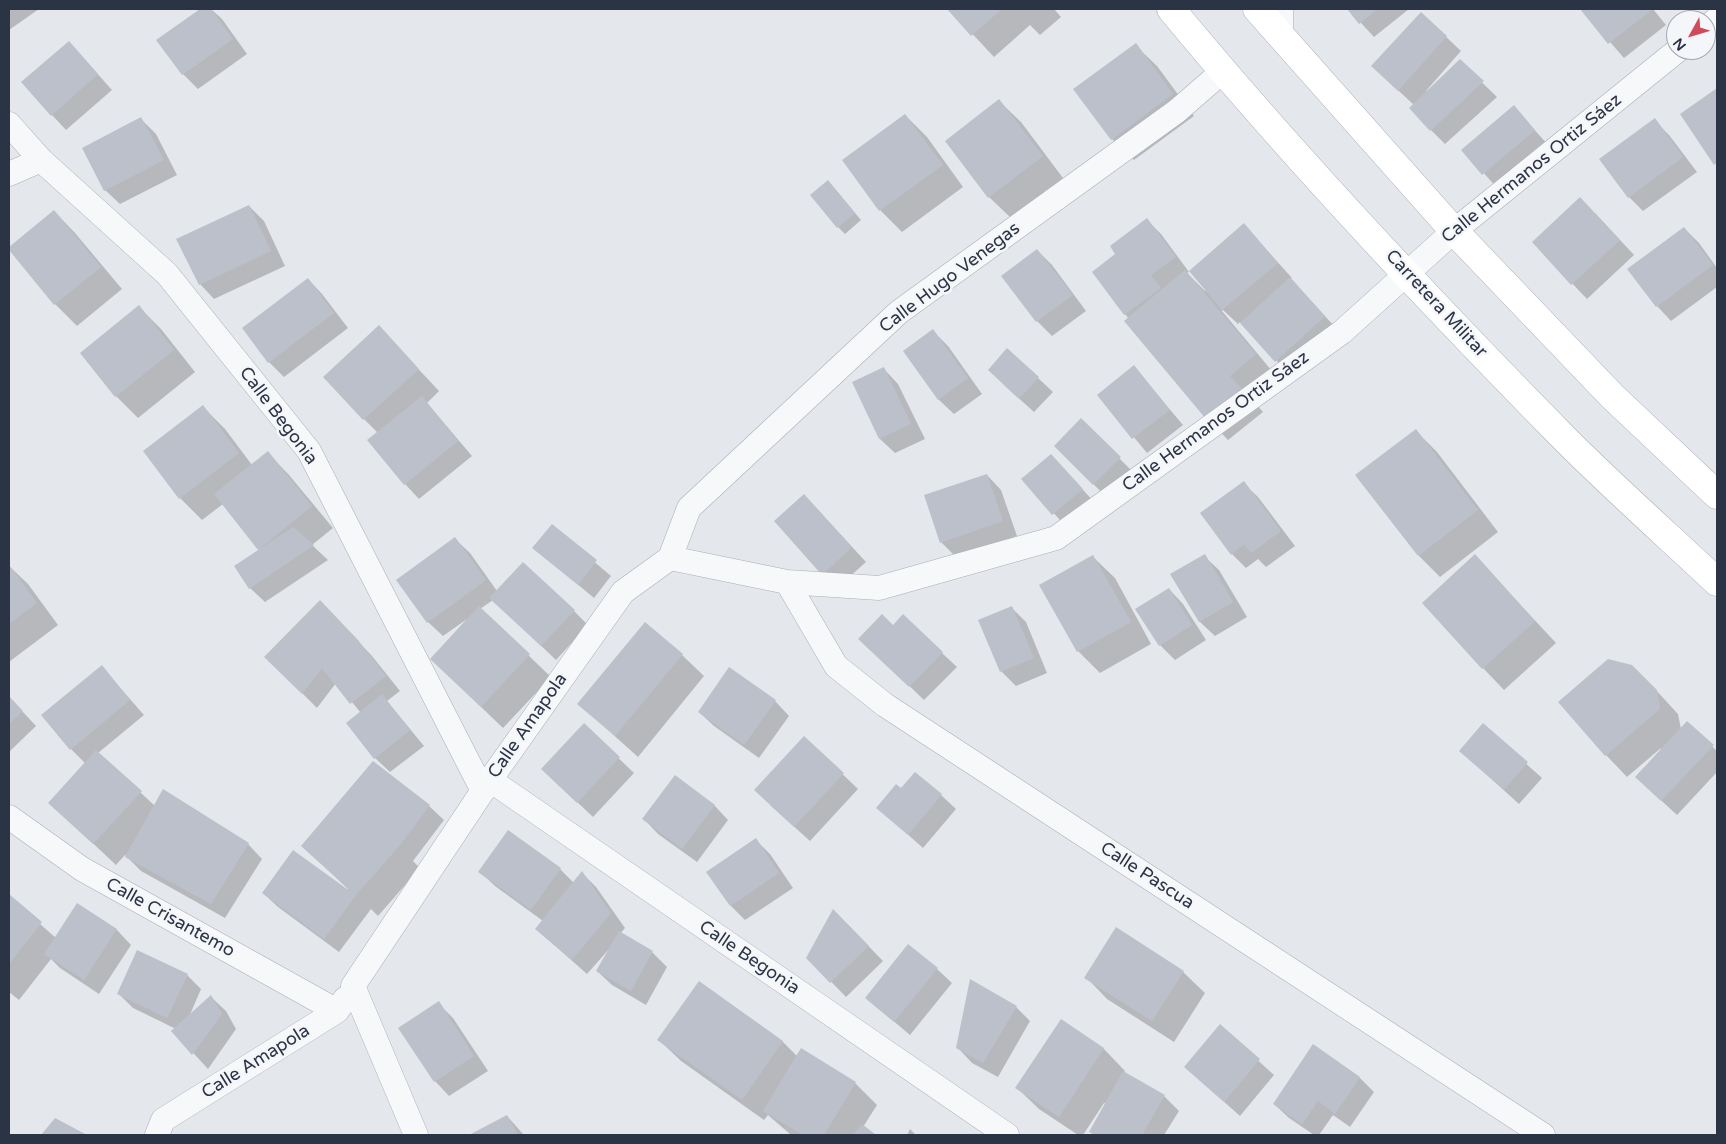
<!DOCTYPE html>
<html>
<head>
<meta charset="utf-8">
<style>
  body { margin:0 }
  #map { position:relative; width:1726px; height:1144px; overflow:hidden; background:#e4e7ec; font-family:"Varela Round",sans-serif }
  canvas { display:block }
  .frame { position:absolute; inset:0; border:10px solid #2b3445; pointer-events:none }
  .north { position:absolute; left:1666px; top:10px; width:50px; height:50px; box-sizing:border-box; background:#f4f6f9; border:1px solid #a4a8b1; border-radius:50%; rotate:231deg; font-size:14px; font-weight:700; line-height:20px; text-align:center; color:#2b3445 }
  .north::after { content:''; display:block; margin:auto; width:18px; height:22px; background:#d1495b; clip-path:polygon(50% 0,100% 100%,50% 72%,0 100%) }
</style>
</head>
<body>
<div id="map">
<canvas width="1726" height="1144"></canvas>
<div class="frame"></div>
<div class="north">N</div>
</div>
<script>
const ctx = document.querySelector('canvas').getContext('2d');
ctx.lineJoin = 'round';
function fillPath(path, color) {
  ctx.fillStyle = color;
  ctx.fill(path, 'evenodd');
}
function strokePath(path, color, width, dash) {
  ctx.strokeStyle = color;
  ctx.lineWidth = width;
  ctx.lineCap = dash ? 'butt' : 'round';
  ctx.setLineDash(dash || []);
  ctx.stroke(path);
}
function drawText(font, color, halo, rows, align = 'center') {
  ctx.font = font + ' "Varela Round",sans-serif';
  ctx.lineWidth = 5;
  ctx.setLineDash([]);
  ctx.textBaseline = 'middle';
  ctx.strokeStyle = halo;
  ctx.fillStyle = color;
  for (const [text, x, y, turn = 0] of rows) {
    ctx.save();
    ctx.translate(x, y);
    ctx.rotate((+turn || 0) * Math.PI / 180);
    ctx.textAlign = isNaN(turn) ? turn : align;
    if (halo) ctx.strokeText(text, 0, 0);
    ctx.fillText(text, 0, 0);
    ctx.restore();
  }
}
const shadow = new Path2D(`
  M9,9H39L9,30Z
  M202,9H211L222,19L247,54L198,89L183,74L158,40Z
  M949,9H1054L1061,17L1040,35L1030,25L994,57Z
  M1348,9H1409L1374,37Z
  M1581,9H1653L1666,25L1624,58Z
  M1421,13L1461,51L1426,91L1427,92L1460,61L1497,97L1445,144L1431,130L1414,105L1387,80Z
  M69,42L112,90L66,130L52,115Z
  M1135,45L1157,66L1194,116L1134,160L1112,139Z
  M1717,90V166L1681,114Z
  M999,101L1021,122L1063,178L1011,218L989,197Z
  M1514,107L1549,146L1498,189L1463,150Z
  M905,115L927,137L963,187L902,232L880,210Z
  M141,119L156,134L177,175L120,204L105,190Z
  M1654,120L1669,135L1697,172L1643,211L1629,197Z
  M835,189L861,220L845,234L838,227Z
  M249,206L264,221L285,266L214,299L200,284Z
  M54,211L75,233L122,289L77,326L55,304L9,248Z
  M1595,213L1634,255L1587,299L1533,242Z
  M1147,220L1161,234L1189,272L1187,273L1205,291L1244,225L1292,278L1290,279L1339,331L1290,375L1240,322L1238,324L1223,310L1222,311L1277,377L1251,398L1263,412L1228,440L1207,418L1125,314L1117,254Z
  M1684,228L1699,243L1717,268V287L1671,321L1657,306Z
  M1037,250L1052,265L1086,311L1052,336L1037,321L1003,276Z
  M308,279L322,294L348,328L284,377L269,362L243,328Z
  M139,307L161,329L195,372L138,418L116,396L82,353Z
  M379,327L439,391L427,403L472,456L419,499L405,484L378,433L364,419Z
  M933,331L948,346L982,394L954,414L939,400L905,352Z
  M1008,350L1053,392L1034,412L1004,385Z
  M1134,367L1183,425L1147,453L1099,395Z
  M884,369L898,384L925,439L895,453L880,439L854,383Z
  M203,407L225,429L252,465L268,453L289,475L333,528L312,545L328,560L265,602L250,588L261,550L223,504L202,520L180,498L145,451Z
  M1081,420L1134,473L1108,499L1056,446Z
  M1416,431L1437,452L1498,532L1440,577L1419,556Z
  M1051,455L1096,504L1068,529L1023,479Z
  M987,475L1001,490L1017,536L956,557L941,542Z
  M1243,483L1258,497L1295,546L1266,567L1258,559L1246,568L1232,554Z
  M818,510L866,562L837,588L823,574Z
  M552,526L611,576L594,598L534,548Z
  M455,539L470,553L497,591L574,611L588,625L556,660L493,600L480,609L551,677L503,728L431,659L467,619L443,636L428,622Z
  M1204,556L1219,570L1247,617L1215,636L1200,622L1172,575Z
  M1475,556L1556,643L1504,690L1483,668Z
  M1093,557L1115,578L1151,644L1100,673L1078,651Z
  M9,566L28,584L58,625L9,662Z
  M1169,589L1183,604L1206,640L1175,660L1160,645Z
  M1011,607L1026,622L1047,673L1016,686L1001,671Z
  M334,616L372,656L400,691L387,701L424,746L390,772L375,758L361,713L336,683L317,708L266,657Z
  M893,626L942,653L957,667L924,700L875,653Z
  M682,655L704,676L638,757L579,704Z
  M101,666L144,715L98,753L155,806L248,844L262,859L225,918L141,871L125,855L116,865L50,803L85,763L71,749Z
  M1654,688L1678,714L1681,729L1687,723L1717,751V772L1677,815L1651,791L1661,748L1627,777L1606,755Z
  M9,697L36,726L9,752Z
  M775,701L789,716L759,758L714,726L699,712Z
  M584,725L634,773L593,817L558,784Z
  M1483,725L1542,778L1519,804L1476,765Z
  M804,737L858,789L810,841L770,805Z
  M901,790L941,795L956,809L923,848L878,808Z
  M714,805L728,820L697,862L658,834L644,819Z
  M429,806L444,820L413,861L420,868L378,916L371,909L339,952L278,907L263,893L347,890L348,889L303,846Z
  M509,832L560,869L574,883L582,873L596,887L625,928L620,934L652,952L667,967L646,1005L612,985L597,971L610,948L587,974L536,929L543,921L495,886L480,872Z
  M756,840L770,854L793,888L745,920L731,906L708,872Z
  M9,897L56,938L78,905L117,930L131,945L99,994L60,968L51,959L19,1000L9,992Z
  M848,925L883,961L846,997L807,957Z
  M937,969L952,983L910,1035L866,998Z
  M1183,972L1205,993L1174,1042L1107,999L1086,977Z
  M187,975L201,989L189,1017L211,997L226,1011L236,1029L208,1069L173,1031L176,1029L133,1008L119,994Z
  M699,983L783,1042L797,1056L855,1083L877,1105L863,1127L874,1135H791L768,1115L764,1120L681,1061L659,1040Z
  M438,1003L453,1018L488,1071L449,1096L435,1081Z
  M1016,1007L1030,1021L998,1077L972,1063L958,1048Z
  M1061,1021L1104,1049L1125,1071L1124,1073L1164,1096L1179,1111L1164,1135H1094L1090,1132L1106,1104L1104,1103L1083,1135H1078L1039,1109L1017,1088Z
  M1220,1026L1274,1075L1240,1116L1185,1067Z
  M1314,1046L1360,1078L1374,1092L1350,1127L1333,1115L1319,1135H1314L1289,1118L1274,1104Z
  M507,1116L524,1135H471Z
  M910,1129L916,1135H907Z`);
const building = new Path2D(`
  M200,9H211L233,39L182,75L156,40Z
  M947,9H1002L971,36Z
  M1347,9H1377L1359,24Z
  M1580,9H1653L1608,44Z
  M1421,12L1447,36L1398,91L1371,66Z
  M69,41L98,74L51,116L21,82Z
  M1136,43L1173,94L1111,140L1073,89Z
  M1460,59L1484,81L1430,131L1409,108Z
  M1717,88V162L1714,165L1680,114Z
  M999,99L1043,156L988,198L945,141Z
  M1514,105L1535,130L1482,175L1461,150Z
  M905,114L943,165L879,211L842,160Z
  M141,117L164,160L104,191L82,148Z
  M1655,118L1683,157L1628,198L1599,159Z
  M828,180L855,213L837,228L810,195Z
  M1580,197L1620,240L1571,285L1532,242Z
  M249,205L271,251L199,285L176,239Z
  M54,210L101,267L54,305L9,250V247Z
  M1147,218L1176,257L1151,275L1161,288L1124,315L1092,272L1115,254L1110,246Z
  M1244,223L1278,263L1222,310L1189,271Z
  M1684,227L1713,265L1656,307L1627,269Z
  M1037,249L1073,295L1036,322L1001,276Z
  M1185,270L1256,354L1230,376L1242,389L1206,419L1124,321Z
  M1290,277L1325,316L1275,362L1240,323Z
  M308,278L334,313L268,363L242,328Z
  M139,305L174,350L115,397L80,353Z
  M379,325L419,369L363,420L323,377Z
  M933,329L968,378L938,400L903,351Z
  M1007,348L1039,377L1019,399L988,370Z
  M1134,365L1170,410L1132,439L1097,395Z
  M884,367L911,424L879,439L852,382Z
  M422,396L458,441L404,485L367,440Z
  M203,405L239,453L179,499L143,451Z
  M1081,418L1121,457L1093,485L1054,446Z
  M1416,429L1478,510L1418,556L1355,475Z
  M268,451L312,506L258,550L214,494Z
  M1051,454L1083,489L1052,515L1021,479Z
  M987,474L1003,521L940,543L924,495Z
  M1244,481L1281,531L1251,553L1244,544L1231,555L1200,513Z
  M804,494L852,547L822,575L774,521Z
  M552,524L597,560L578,585L532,548Z
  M293,527L314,545L249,589L234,566Z
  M455,537L486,580L427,623L396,580Z
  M1205,554L1233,602L1199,622L1170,574Z
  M1475,554L1535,621L1482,669L1422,603Z
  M1093,555L1131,622L1077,652L1039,585Z
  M523,562L575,610L541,646L489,598Z
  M9,565L37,603L9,624Z
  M1169,588L1192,625L1159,646L1135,609Z
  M320,600L358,640L386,676L350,704L322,668L302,694L264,657Z
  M479,606L530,654L481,707L430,659Z
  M1012,606L1034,658L1000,672L978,620Z
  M882,614L893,625L903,614L943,652L909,687L858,639Z
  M645,622L683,654L615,736L577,704Z
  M1608,659L1632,665L1657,690L1660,709L1605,756L1558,702Z
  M102,665L130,700L70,750L41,715Z
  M729,667L776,700L744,745L698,712Z
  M382,694L410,730L374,759L346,723Z
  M9,696L23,711L9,724Z
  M1687,721L1714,745L1661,801L1635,777Z
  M584,723L620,757L577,803L541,769Z
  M1483,723L1528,762L1504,790L1459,751Z
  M804,736L844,773L794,827L754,790Z
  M96,750L142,791L93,844L48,803Z
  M373,761L430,805L400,845L356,895L324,939L262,893L293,850L354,894L301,846Z
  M915,772L942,794L908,835L876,808L896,784L901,788Z
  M675,775L715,805L682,849L642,819Z
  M163,789L249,843L211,904L125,857Z
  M508,830L561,868L531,910L478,872Z
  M756,838L779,873L730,906L706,872Z
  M582,871L611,913L572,960L535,929Z
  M9,894L42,922L9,964Z
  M77,903L117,929L84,980L44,954Z
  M833,909L869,946L830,983L806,958Z
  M1116,927L1184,971L1152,1021L1084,978Z
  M619,931L653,951L631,991L596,971Z
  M908,944L938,968L894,1022L865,998Z
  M137,950L188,974L167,1018L117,994Z
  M970,979L1017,1006L983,1063L956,1048Z
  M699,981L783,1041L742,1100L657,1040Z
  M211,995L222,1014L192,1055L171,1031Z
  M439,1001L474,1056L434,1082L398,1028Z
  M1061,1019L1104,1048L1059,1117L1015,1088Z
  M1220,1024L1260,1059L1224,1102L1184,1067Z
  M1313,1044L1360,1077L1335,1114L1318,1101L1302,1124L1273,1104Z
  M801,1048L856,1082L824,1135H803L763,1111Z
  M1123,1071L1165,1095L1142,1135H1095L1089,1132Z
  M507,1115L518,1135H469Z
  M55,1118L87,1135H41Z
  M862,1124L876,1135H853Z`);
const minor = new Path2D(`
  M1706,28L1717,19
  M1281,37V9
  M9,124L41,160L167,274L309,451L483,791
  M9,174L41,160
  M670,558L787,582L879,588L1056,538L1342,332L1454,231L1678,50
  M670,558L689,508L899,312L1177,111L1223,71
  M787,582L836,666L885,705L1543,1135
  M490,780L1007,1135
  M9,817L82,869L337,1011
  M157,1135L163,1120L337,1011L345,999
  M416,1135L353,986L490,780L623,592L670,558`);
const secondary = new Path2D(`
  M1171,9C1295,159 1430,302 1566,440C1615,489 1667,535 1717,582
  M1257,9L1454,231L1612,396L1717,495`);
const streetNames = [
  ["Calle Hermanos Ortiz Sáez",1532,169,-39],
  ["Calle Hugo Venegas",950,278,-37],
  ["Carretera Militar",1436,304,47],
  ["Calle Begonia",278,416,53],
  ["Calle Hermanos Ortiz Sáez",1216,422,-36],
  ["Calle Amapola",528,726,-55],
  ["Calle Pascua",1147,876,33],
  ["Calle Crisantemo",170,918,29],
  ["Calle Begonia",749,958,34],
  ["Calle Amapola",256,1062,-32]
];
fillPath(shadow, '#0003');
fillPath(building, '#bbc0ca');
strokePath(minor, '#a9aeb7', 25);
strokePath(secondary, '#a9aeb7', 29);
strokePath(minor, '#f7f8fa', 24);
strokePath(secondary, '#fff', 28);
drawText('18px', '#2b3445', '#f4f6f9', streetNames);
</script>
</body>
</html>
